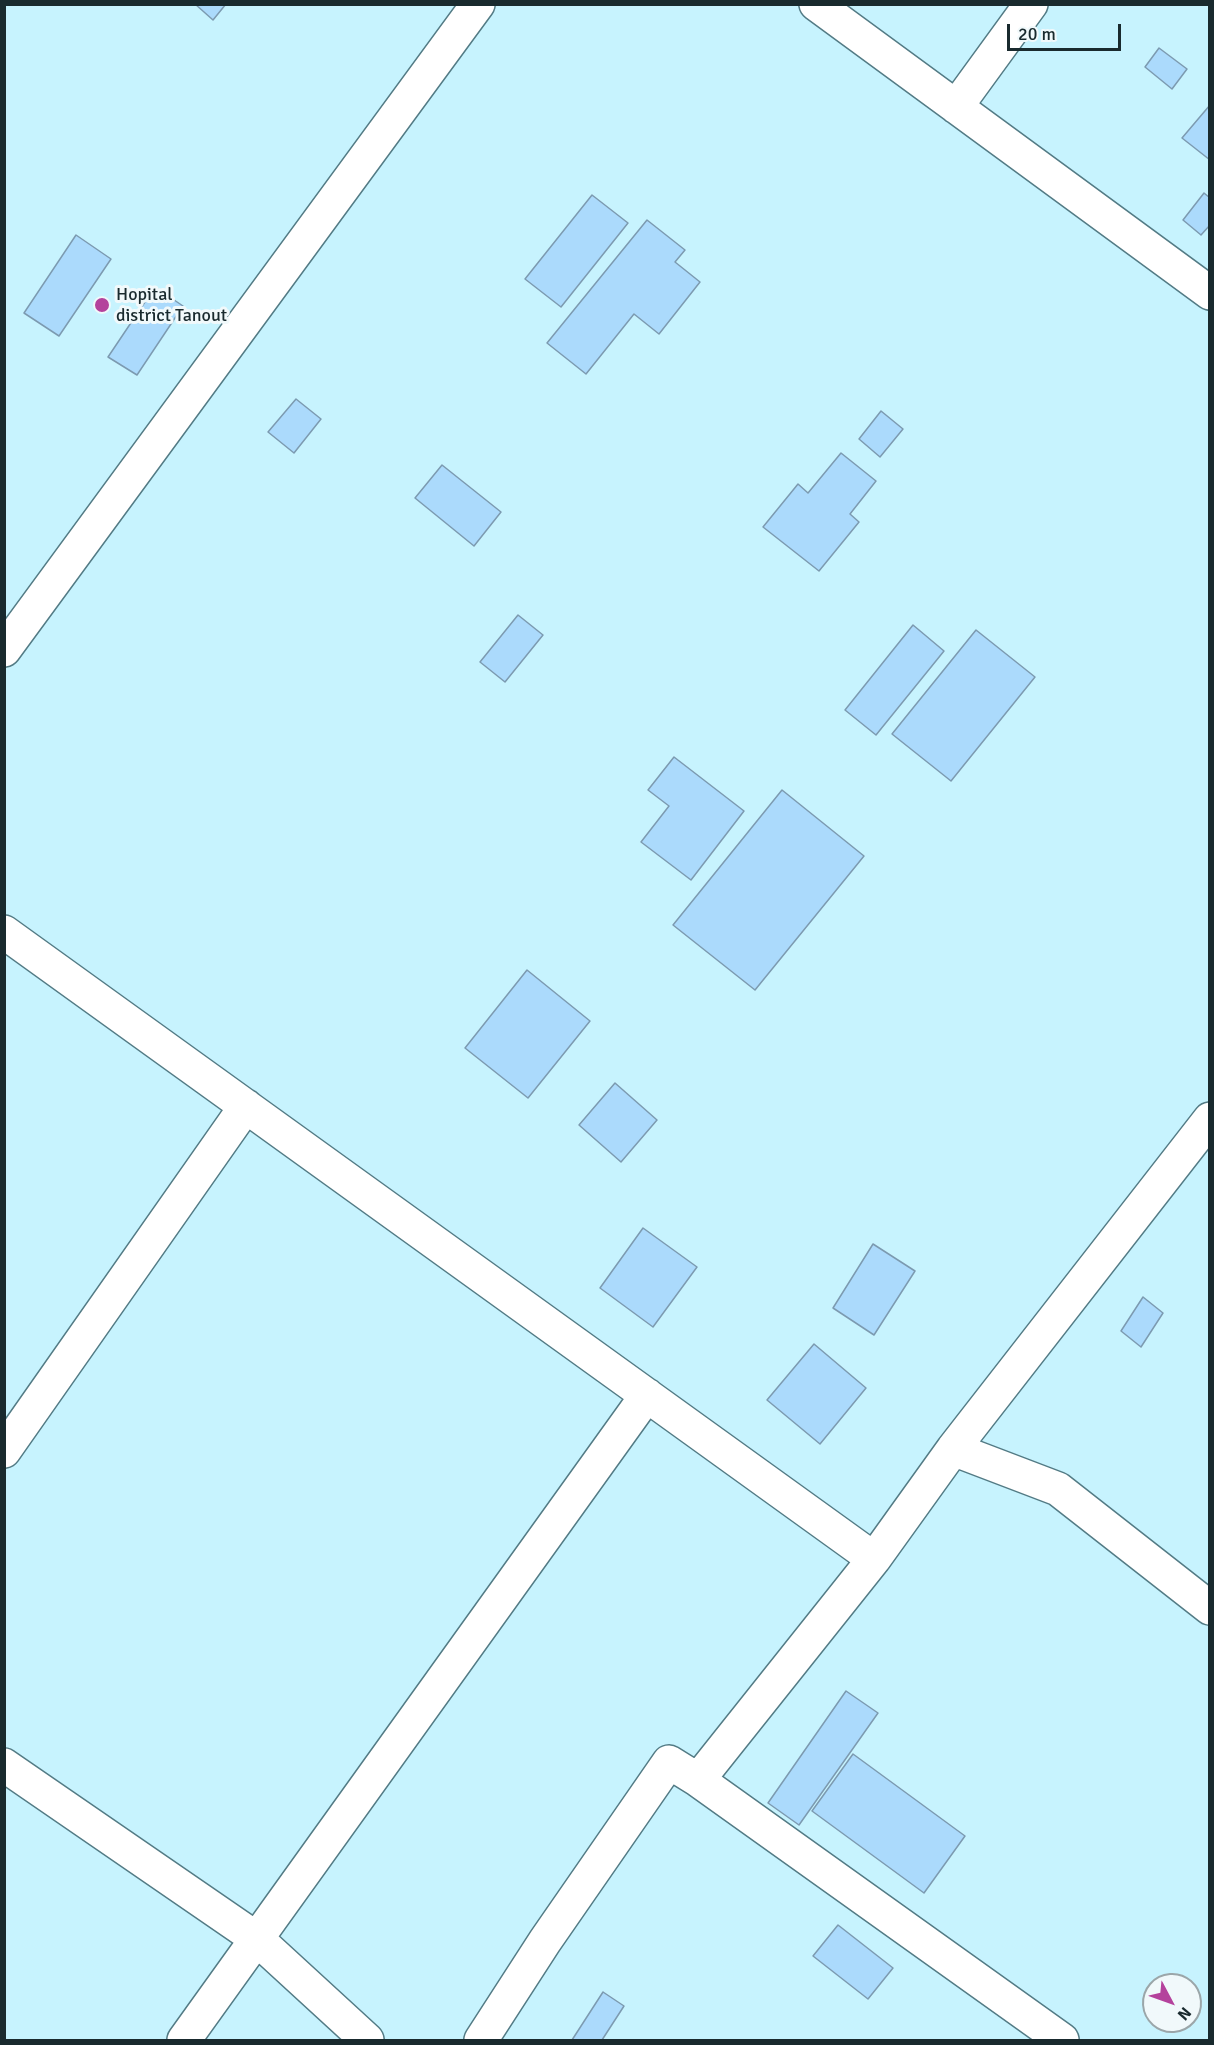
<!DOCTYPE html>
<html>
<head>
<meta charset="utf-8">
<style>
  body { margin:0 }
  #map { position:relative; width:1214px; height:2045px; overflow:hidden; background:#c7f3fe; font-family:Signika,sans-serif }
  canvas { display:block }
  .frame { position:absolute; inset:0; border:6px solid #192a2e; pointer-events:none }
  .north { position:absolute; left:1142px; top:1973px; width:60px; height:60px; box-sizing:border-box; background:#f1f9fb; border:2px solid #9ba6a9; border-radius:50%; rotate:131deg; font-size:16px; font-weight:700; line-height:24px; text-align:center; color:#192a2e }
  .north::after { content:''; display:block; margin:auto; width:21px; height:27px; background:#b4429c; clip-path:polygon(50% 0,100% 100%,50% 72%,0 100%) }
  .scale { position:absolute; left:1007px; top:24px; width:114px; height:27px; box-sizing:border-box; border:3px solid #192a2e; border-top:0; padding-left:8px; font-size:18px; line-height:21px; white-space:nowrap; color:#192a2e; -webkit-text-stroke:4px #f1f9fb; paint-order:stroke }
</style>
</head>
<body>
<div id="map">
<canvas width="1214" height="2045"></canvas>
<div class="frame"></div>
<div class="north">N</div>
<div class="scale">20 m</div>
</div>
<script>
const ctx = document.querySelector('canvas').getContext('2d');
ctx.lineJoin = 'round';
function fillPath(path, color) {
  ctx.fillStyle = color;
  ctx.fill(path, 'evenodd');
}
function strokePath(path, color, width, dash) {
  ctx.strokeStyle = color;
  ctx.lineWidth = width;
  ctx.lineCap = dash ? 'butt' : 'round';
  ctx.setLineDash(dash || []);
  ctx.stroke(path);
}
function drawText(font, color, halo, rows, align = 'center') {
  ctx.font = font + ' Signika,sans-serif';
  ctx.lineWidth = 6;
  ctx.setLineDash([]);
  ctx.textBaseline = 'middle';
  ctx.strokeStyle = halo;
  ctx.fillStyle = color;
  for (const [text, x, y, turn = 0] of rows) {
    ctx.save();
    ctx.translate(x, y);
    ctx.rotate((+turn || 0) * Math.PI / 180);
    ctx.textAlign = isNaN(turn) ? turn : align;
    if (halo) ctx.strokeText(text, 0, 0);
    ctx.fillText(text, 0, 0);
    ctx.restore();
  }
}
const building = new Path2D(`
  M195,4H226L213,20Z
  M1159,48L1187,69L1172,89L1145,67Z
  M1210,105V160L1182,138Z
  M1204,193L1210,198V225L1201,235L1183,220Z
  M592,195L628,223L561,307L525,279Z
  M647,220L685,250L675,262L700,282L659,334L634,314L586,374L547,343Z
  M76,235L111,259L59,336L24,313Z
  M155,287L183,306L137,375L108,357Z
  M296,399L321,419L294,453L268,432Z
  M881,411L903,429L880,457L859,439Z
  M841,453L876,481L850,514L859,522L819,571L763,527L798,484L808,493Z
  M442,465L501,512L474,546L415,498Z
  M518,615L543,635L505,682L480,662Z
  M913,625L944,651L876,735L845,710Z
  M976,630L1035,677L951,781L892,734Z
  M674,757L744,811L691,880L641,842L669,806L648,790Z
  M782,790L864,856L755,990L673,925Z
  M527,970L590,1021L528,1098L465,1048Z
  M615,1083L657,1120L621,1162L579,1125Z
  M643,1228L697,1267L653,1327L600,1288Z
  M873,1244L915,1271L874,1335L833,1308Z
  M1143,1297L1163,1313L1141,1347L1121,1331Z
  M814,1344L866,1388L820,1444L767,1400Z
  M846,1691L878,1713L799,1825L768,1803Z
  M853,1754L965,1836L924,1893L812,1811Z
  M838,1925L893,1968L868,1999L813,1956Z
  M603,1992L624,2006L602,2040H572Z`);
const minor = new Path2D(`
  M816,4L1210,293
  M956,107L1031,4
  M4,650L478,4
  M4,932L874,1559
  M953,1449L1058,1489L1210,1608
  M4,1451L246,1106
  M4,1765L257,1939L367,2040
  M698,1780L1062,2040
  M184,2040L647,1395
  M481,2040L545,1941L669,1762L698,1780L874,1559L953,1449L1210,1119`);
const markers = [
  [102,305,8,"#b4429c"]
];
const poiNames = [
  ["Hopital",116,295],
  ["district Tanout",116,316]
];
fillPath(building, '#abdafc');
strokePath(building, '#7c9ab0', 1.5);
strokePath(minor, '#537b85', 36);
strokePath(minor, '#fff', 33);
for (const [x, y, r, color] of markers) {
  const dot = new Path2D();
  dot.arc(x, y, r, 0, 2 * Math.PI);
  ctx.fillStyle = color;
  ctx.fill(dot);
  strokePath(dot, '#f1f9fb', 2);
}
drawText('18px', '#192a2e', '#f1f9fb', poiNames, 'left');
</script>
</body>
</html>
